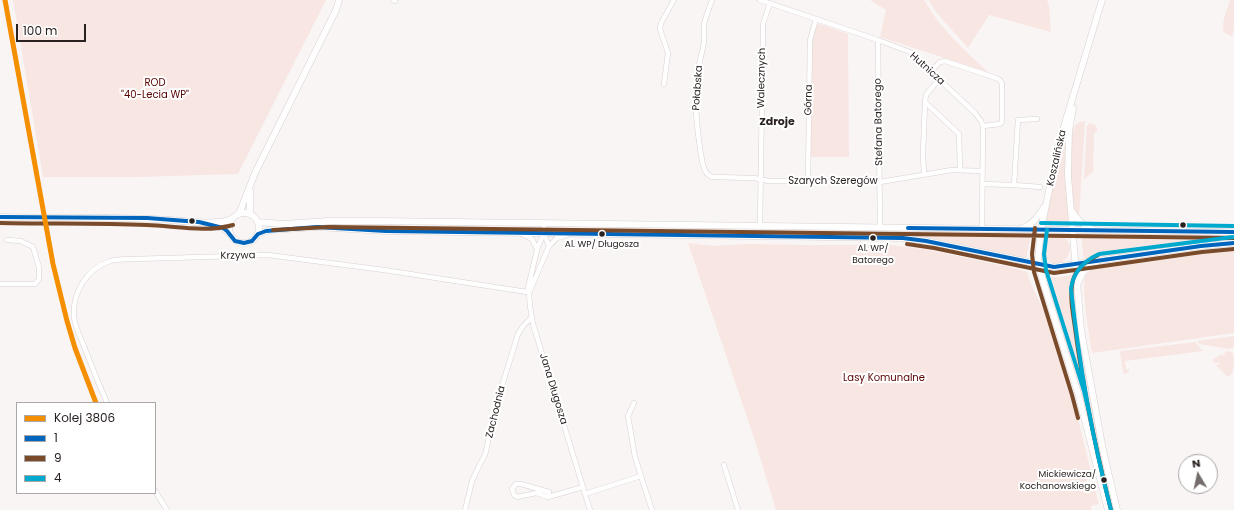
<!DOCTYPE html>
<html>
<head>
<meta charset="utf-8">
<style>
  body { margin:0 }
  #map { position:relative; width:1234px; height:510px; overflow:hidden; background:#faf5f5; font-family:Poppins,sans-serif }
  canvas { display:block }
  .legend { position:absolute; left:16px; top:402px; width:140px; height:92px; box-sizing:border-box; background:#fff; border:1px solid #aaa7a6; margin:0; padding:5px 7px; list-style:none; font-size:12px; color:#2a2221 }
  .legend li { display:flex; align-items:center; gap:8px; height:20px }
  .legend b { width:20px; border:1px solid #aaa7a6 }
  .north { position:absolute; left:1178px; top:454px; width:40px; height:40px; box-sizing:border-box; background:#fff; border:1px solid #aaa7a6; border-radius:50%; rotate:351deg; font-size:11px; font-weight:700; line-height:16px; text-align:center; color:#2a2221 }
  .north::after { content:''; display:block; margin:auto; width:14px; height:18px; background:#736c6b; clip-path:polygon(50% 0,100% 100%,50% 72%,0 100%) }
  .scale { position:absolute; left:16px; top:24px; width:70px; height:18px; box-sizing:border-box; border:2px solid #2a2221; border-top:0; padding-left:5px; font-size:12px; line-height:14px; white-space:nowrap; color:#2a2221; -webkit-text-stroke:3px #fff; paint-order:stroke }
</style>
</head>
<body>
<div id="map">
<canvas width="1234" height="510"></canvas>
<ul class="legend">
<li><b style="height:5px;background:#f48f02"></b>Kolej 3806</li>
<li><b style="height:5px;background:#0065bd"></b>1</li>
<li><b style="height:5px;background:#7a4b2a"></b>9</li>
<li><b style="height:5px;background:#00a9ce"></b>4</li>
</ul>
<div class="north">N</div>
<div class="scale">100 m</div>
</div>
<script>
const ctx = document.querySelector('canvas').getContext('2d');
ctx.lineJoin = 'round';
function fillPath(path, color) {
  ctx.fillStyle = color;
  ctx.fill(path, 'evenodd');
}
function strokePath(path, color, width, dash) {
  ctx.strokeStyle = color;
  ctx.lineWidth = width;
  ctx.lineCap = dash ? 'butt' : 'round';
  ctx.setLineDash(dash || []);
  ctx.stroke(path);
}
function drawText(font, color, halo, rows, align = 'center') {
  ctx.font = font + ' Poppins,sans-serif';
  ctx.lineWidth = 4;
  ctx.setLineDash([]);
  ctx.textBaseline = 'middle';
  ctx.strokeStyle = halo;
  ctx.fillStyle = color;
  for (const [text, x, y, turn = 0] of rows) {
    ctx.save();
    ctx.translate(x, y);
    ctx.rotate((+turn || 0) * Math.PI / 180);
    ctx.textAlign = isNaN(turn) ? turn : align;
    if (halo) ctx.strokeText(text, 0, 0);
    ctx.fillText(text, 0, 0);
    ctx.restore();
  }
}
const green = new Path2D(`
  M13,0H326L238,174L139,177H43Z
  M870,0H924C940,28 964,50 988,72L880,37L886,10Z
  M929,0H1047L1049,6L1051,32L989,15L968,48L935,11Z
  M1230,0H1234V29L1232,36C1231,36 1226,34 1225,33C1219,28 1228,7 1230,0Z
  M820,24L848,34L849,157H811L812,39L817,25Z
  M1069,116V223L1046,222L1060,148Z
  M1084,121H1085L1079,219C1076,215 1074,211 1073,205C1070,192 1069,139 1074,128C1076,123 1080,122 1084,121Z
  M1089,123L1095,125L1098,130L1094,134L1093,172L1084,179L1087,126Z
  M893,230L982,231L1031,234L1026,259C982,249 938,238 893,235Z
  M1150,233L1199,234V244L1084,260L1081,235H1112Z
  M1203,234H1234V241L1203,244Z
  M1042 249a14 14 0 1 1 28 0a14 14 0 1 1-28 0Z
  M688,243L713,246L746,244L808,245H892L929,250L1010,267L1027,272L1031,284L1049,321L1071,390L1092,476L1091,478L1084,482L1086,486L1094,485L1099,504L1091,506L1092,510H776L756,444Z
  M1226,250H1234V333L1092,353C1090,340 1080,284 1086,275C1088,271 1092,270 1096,268L1162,260Z
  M1074,274L1082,349L1089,389L1080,391L1045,277H1060Z
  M1234,336V347L1229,349L1199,344L1197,341Z
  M1195,342L1203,351L1125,361L1126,369H1129V371L1128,373L1124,374L1123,372L1120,353L1121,351Z
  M1228,351L1234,353L1232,356H1234C1234,363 1234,374 1228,377L1222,372L1223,369H1222L1221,371L1216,365L1220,364V362L1214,363L1212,360L1222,354L1224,356H1225L1224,353Z
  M1089,392L1104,468L1102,470L1100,469L1081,394Z`);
const street = new Path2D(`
  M393,0L395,1
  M712,0C709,8 706,16 704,24C703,30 705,36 704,42C702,54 698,66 697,78C694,104 697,129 701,155C703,163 703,175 713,177L754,178L769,181L880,182L952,170L982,171
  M760,0L878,40L910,52L975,113L981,121L983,126L982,229
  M878,40L880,228
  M931,71L940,62L945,61L996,78L1000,80L1002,84V122L1000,124L983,126
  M664,84L668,53L660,29L661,23L674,0
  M925,102L959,134L960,170
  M924,174L923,154L925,102L926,95L939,79
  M808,181L810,40L816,19
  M982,184L1014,185L1018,120L1037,119
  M1014,185L1040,187
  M544,224V234L549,246
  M760,226L763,33V24L770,3
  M522,234L532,239L537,249
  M0,284H35L39,279V267L33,247L21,241L7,240
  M527,292L529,293L530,306L533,324L590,510
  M527,292L538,246L544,234
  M529,293L549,246L557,238L566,235
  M107,403C99,384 91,365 84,346C80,336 75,327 74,317C72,292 87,269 110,261C118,259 127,259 135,259L268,255L384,270L527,292
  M724,465L738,510
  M641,476L652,510
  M155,491L167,510
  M585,494L641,476L635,457L628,416L634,403
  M548,497L549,492L521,484H516L512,489L514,495L517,497L536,493L548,497L583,487
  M465,510L472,481L479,466L485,455L497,402L518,334L523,326L532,317`);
const secondary = new Path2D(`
  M1102,0L1059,143L1041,229L1038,259L1043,281L1078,393L1108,510
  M1073,108L1069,131L1068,176L1081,330L1103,450L1117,510
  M1071,210C1077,219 1082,225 1092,229
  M229 228a15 15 0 1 1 30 0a15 15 0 1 1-30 0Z
  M238,214L241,209L255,173L336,10L339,0
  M250,214V191
  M0,217C51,218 102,217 153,219C172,219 215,227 231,219
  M258,222L283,224L328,221H376L1234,232
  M207,224L223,228L229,233
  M1023,228C1033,224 1038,217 1044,207
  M258,234L269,230L317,227L386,231L903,238L926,241L1054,267L1201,246L1234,243
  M1078,283L1083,272L1097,262`);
const bus1 = new Path2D(`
  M0,217L147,218L199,222L223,228L227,231L235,241L244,243L252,241L258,234L266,231L317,227L386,231L903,238L926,241L1054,267L1201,246L1234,243
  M908,228L1234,232`);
const bus2 = new Path2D(`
  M0,223C49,224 98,223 147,225C175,226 206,233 233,225
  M1035,228L1032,254L1034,272L1072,395L1078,418
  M273,230L328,227L1234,238
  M907,244L934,248L1054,273L1202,252L1234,249
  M1098,255C1087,261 1077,267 1073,280C1069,295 1073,313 1075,328C1083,389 1096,450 1111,510`);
const bus3 = new Path2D(`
  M1041,223L1234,226
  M1047,230L1044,254L1046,270L1084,391L1090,416
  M1111,510C1092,437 1079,364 1071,289C1073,272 1084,261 1099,254L1233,237`);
const rail1 = new Path2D(`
  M5,0L53,264L67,321L75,348L96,403`);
const markers = [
  [192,221,3.5,"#2a2221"],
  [1183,225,3.5,"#2a2221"],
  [602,234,3.5,"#2a2221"],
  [873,238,3.5,"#2a2221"],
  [1104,480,3.5,"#2a2221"]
];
const busNames = [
  ["Al. WP/ Długosza",602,245],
  ["Al. WP/",873,249],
  ["Batorego",873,261],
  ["Mickiewicza/",1096,475,"right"],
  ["Kochanowskiego",1096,487,"right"]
];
const streetNames = [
  ["Hutnicza",927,69,42],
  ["Walecznych",762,78,-89],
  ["Połabska",698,88,-86],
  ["Górna",809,100,-89],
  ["Stefana Batorego",879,122,-91],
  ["Koszalińska",1057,158,-77],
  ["Szarych Szeregów",833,181],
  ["Krzywa",238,256,-1],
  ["Jana Długosza",553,389,73],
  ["Zachodnia",496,412,-76]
];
const parkNames = [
  ["ROD",155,83],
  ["\"40-Lecia WP\"",155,95],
  ["Lasy Komunalne",884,378]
];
const neighbourhoodNames = [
  ["Zdroje",777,122]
];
fillPath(green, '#f8e6e3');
strokePath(street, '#d7d1cf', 5.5);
strokePath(secondary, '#d7d1cf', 7);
strokePath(street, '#fefefe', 4.5);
strokePath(secondary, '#fefefe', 6);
strokePath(bus1, '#0065bd', 4);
strokePath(bus2, '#7a4b2a', 4);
strokePath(bus3, '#00a9ce', 4);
strokePath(rail1, '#f48f02', 5);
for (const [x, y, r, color] of markers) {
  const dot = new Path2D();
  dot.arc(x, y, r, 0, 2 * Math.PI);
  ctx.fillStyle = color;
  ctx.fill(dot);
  strokePath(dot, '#fff', 1.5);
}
drawText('9px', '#2a2221', '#fff', busNames);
drawText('10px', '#2a2221', '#fff', streetNames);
drawText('10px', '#560200', '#fff', parkNames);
drawText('bold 11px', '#2a2221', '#fff', neighbourhoodNames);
</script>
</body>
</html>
